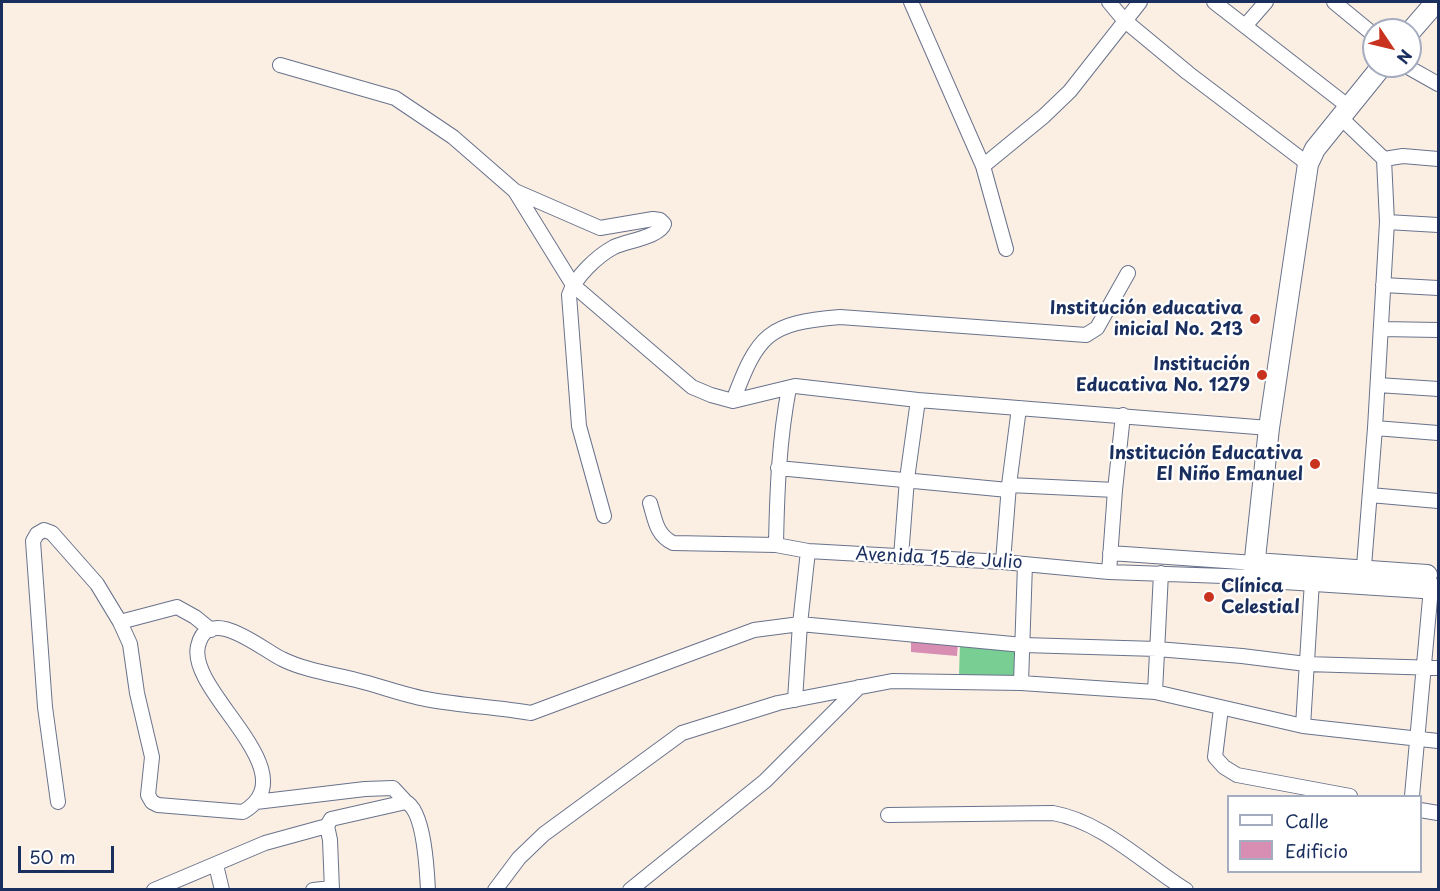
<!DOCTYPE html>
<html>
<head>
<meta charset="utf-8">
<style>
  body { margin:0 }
  #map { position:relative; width:1440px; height:891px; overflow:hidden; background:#faefe2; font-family:"Playpen Sans",sans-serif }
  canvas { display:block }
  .frame { position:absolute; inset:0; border:3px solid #1b2f5e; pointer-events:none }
  .legend { position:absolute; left:1227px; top:795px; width:195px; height:78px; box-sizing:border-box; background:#fff; border:2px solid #a4acbf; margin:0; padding:8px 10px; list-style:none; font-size:18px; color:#1b2f5e }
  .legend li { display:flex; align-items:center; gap:12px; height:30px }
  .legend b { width:30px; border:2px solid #a4acbf }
  .north { position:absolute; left:1362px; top:18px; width:60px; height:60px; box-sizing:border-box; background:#fff; border:2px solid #a4acbf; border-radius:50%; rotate:125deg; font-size:16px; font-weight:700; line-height:24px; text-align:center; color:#1b2f5e }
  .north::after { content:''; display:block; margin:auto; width:21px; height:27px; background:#c8321e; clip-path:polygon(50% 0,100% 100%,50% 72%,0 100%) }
  .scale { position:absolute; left:18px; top:846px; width:96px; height:27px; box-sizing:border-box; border:3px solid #1b2f5e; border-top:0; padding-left:8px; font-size:18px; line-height:21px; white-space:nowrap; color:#1b2f5e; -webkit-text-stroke:4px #fff; paint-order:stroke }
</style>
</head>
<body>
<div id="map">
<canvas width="1440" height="891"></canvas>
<div class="frame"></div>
<ul class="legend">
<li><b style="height:8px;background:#fff"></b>Calle</li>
<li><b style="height:16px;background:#d88eb3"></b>Edificio</li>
</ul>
<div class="north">N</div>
<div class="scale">50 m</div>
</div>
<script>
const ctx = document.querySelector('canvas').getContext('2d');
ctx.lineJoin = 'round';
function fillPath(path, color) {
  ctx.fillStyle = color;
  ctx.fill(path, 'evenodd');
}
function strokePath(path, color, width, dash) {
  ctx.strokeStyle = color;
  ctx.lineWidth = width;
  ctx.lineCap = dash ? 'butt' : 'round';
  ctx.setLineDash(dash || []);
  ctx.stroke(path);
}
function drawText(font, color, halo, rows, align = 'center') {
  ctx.font = font + ' "Playpen Sans",sans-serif';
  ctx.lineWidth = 4.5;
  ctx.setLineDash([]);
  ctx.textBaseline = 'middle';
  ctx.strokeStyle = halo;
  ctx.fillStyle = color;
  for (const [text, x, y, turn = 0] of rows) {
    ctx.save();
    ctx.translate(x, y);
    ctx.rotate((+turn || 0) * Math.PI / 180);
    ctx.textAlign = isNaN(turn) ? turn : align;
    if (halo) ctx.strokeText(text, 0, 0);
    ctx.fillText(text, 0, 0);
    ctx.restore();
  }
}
const green = new Path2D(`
  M960,644L1016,649L1015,680L959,675Z`);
const building = new Path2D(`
  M911,639L958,642L957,656L911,652Z`);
const street = new Path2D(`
  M911,2L983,166L1006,249
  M1109,2L1124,20L1188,73L1308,164
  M1214,2L1349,107
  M1334,2L1374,35
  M1245,26L1266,2
  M280,65L395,98L453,137L515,191L573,285L692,387L711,395L733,401L795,386L918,400L1269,428
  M1406,66L1438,84
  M1340,117L1384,159L1387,222L1375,428L1363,579
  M1384,159L1403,156L1438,159
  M983,166L1044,116L1070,91L1140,2
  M515,191L600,228L653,219L660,220L664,224C660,237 626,241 614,247C597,256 575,277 569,295L579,426L604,516
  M1387,222L1438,225
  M1383,285L1438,288
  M1381,329L1438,330
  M1378,385L1438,389
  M733,401C758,334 768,323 840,317L1086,335L1097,328L1128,273
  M1375,428L1438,433
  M778,468L1008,490
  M1009,485L1115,490
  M1370,495L1438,501
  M650,503C655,519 656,535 673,543L776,545L808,551L1003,562L1109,572L1253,577
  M776,545C777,492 779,440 789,388
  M1110,553L1255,563
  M901,557L907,479L918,400
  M1003,562L1009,485L1019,408
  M1109,572L1115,490L1123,415
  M120,622L177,607L195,617L211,630
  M1021,683L1025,564
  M1155,692L1161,573
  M795,700L800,624L808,551
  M1221,708L1215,757L1224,767L1237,775L1350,796
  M1303,726L1312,581
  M1412,796L1431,588
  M58,802L45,707L33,541L37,534L44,530L52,533L97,584L120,622L130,644L137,693L152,757L148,795L152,802L158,805L243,812C310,772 187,693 198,646C208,602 264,651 282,659C304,670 332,674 356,680C381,686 406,696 431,700C465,706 498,707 531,713L754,630L800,624L1023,645L1157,649L1242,656L1306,664L1438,668
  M256,802L365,789L393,788L406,802
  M1420,810L1438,813
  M888,815L1053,813C1103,822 1144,864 1186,890
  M216,865L222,890
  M154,890L265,843L327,826
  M313,890L332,888
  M332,890L330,840L327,826L331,819L406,802C424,811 427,870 428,890
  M495,890L519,858L544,834L682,733L778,703L892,681L1021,683L1155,692L1303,726L1438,741
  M630,890L765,781L859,687`);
const secondary = new Path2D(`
  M1410,32L1436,2
  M1382,66L1315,149L1308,164L1269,428L1253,577L1438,589
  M1255,563L1427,575`);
const markers = [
  [1255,319,6,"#c8321e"],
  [1262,375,6,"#c8321e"],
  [1315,464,6,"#c8321e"],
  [1209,597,6,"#c8321e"]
];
const poiNames = [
  ["Institución educativa",1243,309],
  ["inicial No. 213",1243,330],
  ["Institución",1250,365],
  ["Educativa No. 1279",1250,386],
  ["Institución Educativa",1303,454],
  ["El Niño Emanuel",1303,475],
  ["Clínica",1221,587,"left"],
  ["Celestial",1221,608,"left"]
];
const streetNames = [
  ["Avenida 15 de Julio",939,559,3]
];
fillPath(green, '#78ce93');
fillPath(building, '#d88eb3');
strokePath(street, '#69728c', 16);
strokePath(secondary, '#69728c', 22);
strokePath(street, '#fff', 14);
strokePath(secondary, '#fff', 20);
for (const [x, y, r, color] of markers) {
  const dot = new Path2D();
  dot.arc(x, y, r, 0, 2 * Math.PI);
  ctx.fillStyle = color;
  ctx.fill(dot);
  strokePath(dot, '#fff', 2);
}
drawText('bold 18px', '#1b2f5e', '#fff', poiNames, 'right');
drawText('18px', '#1b2f5e', '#fff', streetNames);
</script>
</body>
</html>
